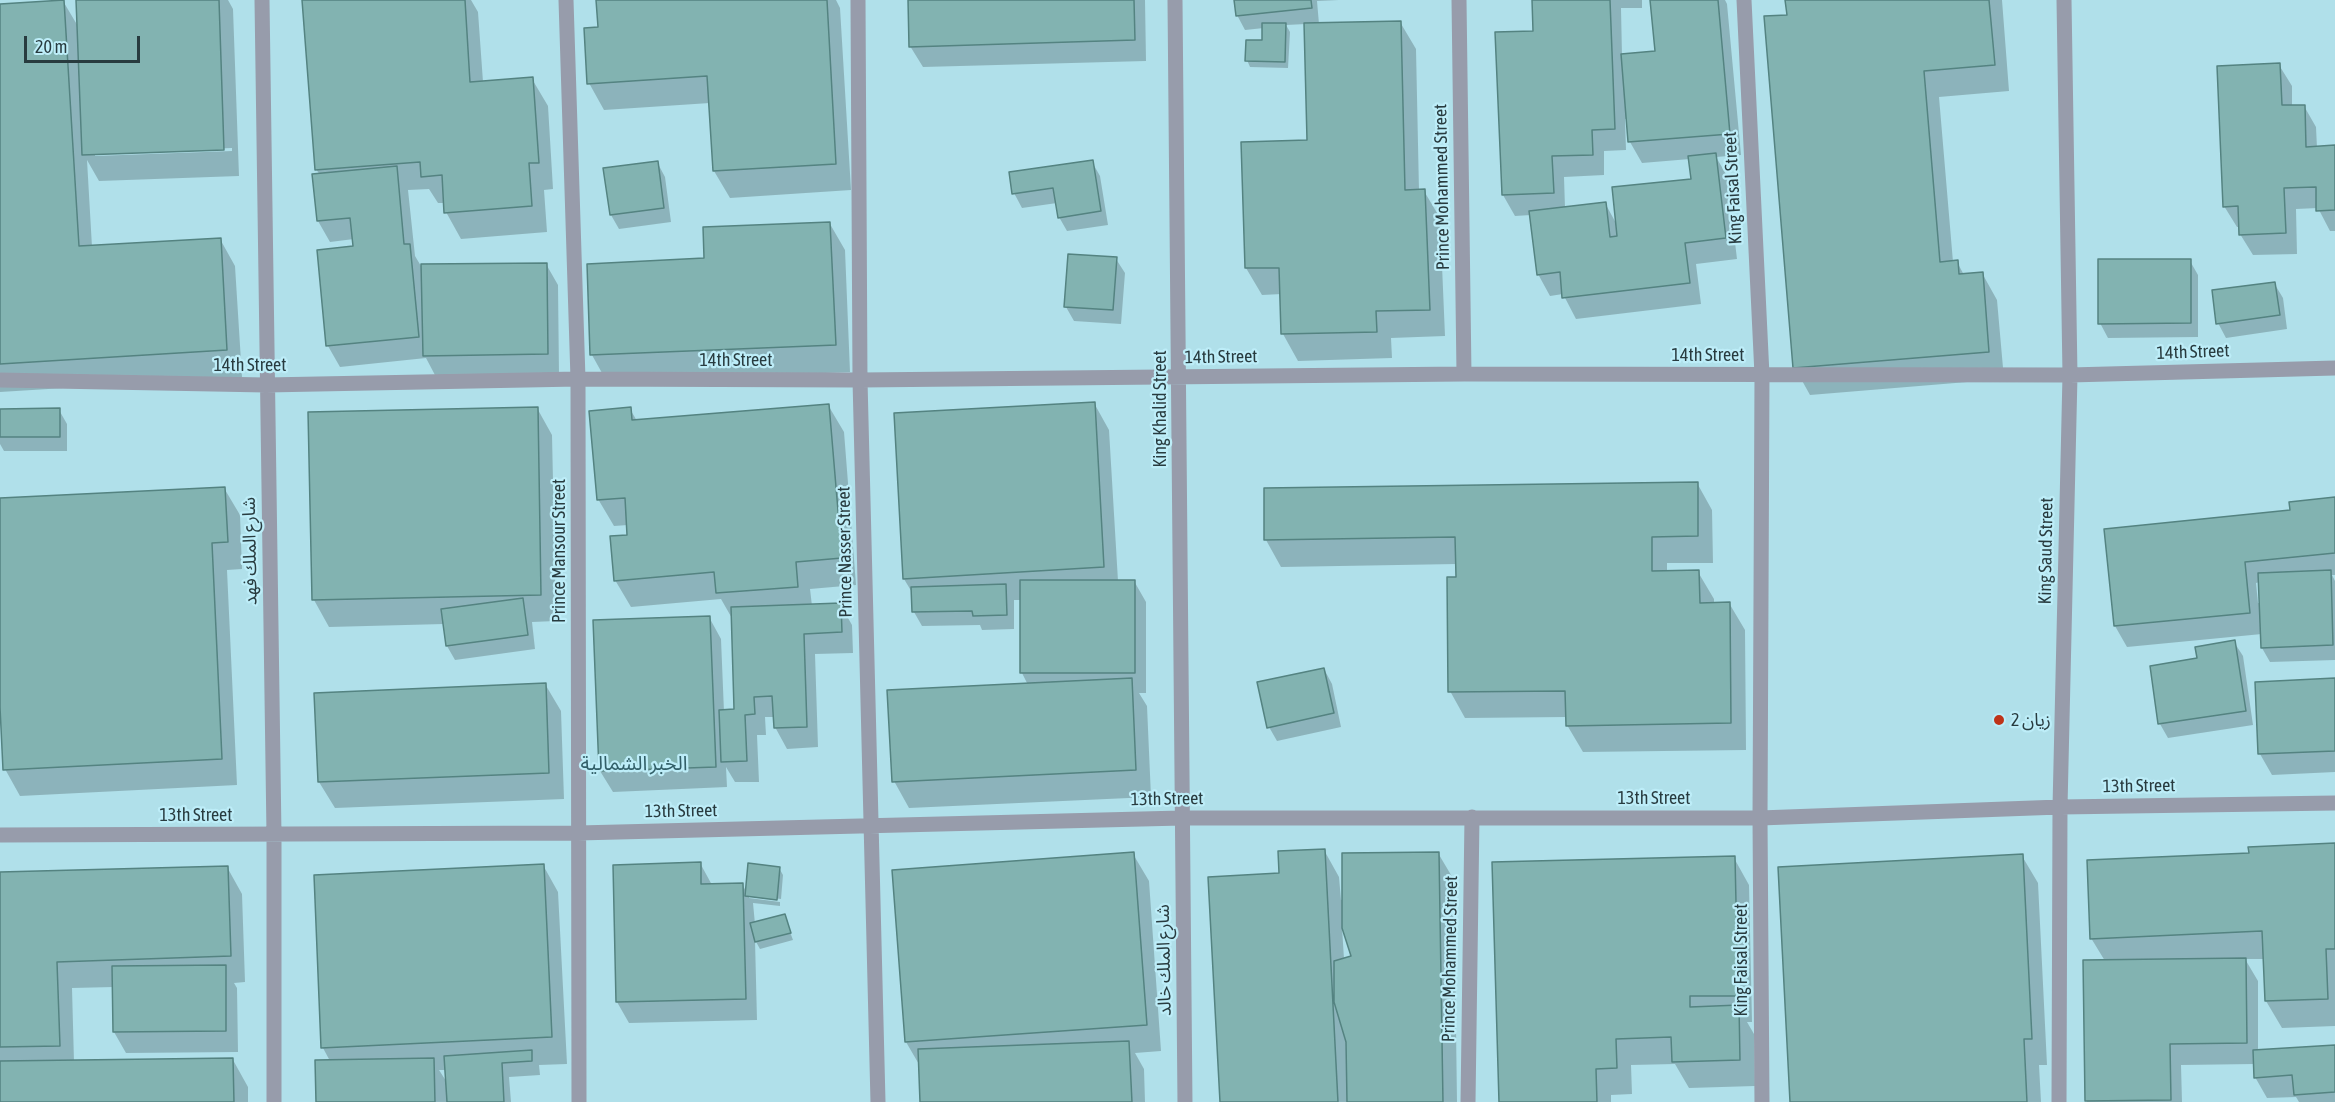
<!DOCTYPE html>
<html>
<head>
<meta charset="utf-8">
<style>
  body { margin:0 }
  #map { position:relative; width:2335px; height:1102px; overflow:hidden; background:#b0e0ea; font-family:"Asap Condensed",sans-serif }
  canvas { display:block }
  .scale { position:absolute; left:24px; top:36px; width:116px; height:27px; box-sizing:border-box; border:3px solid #283b3f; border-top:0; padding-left:8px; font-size:18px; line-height:21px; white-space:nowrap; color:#283b3f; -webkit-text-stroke:4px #bdedf8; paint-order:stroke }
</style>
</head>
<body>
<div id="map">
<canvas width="2335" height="1102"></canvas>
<div class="scale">20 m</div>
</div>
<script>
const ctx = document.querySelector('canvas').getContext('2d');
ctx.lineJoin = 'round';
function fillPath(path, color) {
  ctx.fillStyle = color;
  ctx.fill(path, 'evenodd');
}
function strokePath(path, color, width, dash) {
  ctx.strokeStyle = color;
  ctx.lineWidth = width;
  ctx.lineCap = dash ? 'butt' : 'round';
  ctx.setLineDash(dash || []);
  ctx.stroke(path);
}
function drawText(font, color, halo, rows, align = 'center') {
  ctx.font = font + ' "Asap Condensed","Noto Sans Arabic",sans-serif';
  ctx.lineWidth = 4.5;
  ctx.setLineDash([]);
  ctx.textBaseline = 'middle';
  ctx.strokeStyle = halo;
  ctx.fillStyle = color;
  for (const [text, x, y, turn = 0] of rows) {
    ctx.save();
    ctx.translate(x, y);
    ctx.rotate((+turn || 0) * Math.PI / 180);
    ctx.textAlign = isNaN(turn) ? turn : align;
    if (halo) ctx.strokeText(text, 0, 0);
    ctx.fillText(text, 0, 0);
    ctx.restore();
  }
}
const shadow = new Path2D(`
  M78,0H228L233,9L239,176L99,181L87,160L92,247L220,239L235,266L242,377L0,392V5L63,1L79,28ZM232,148V151L95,156V153Z
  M304,0H471L478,12L483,82L532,79L548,106L553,189L544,190L547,232L461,239L446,212L445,203H438L429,189L408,190L415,256L421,266L546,264L558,285L559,375L436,377L426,358L340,367L328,346L355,247L354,239L330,242L318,221L320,175L316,169Z
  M598,0H836L840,8L851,190L730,198L714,171L710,103L604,110L589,83L600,28Z
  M909,0H1145L1146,61L923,67L910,46Z
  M1235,0H1339L1317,1L1319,24L1400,22L1416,49L1419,191H1424L1440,218L1445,336L1391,338L1392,358L1298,361L1283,334L1282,294L1262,295L1246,268L1243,144L1309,141L1306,24L1286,25L1290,32L1288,68L1250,67L1247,60L1263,41L1264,28L1245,30L1237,15Z
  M1533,0H1642V8H1621L1622,56L1656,53L1651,0H1725L1727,4L1741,155L1716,157L1727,176L1737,259L1696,264L1701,304L1576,319L1563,294L1550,296L1538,274L1531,215L1515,216L1503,195L1534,32ZM1625,119H1628L1630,142L1642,163L1690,159L1693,180L1617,225L1605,203L1565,208L1564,177L1604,175V151L1626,150Z
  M1787,0H2002L2009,91L1939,97L1953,262H1957L1964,275L1982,273L1997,300L2004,379L1810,395L1795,368Z
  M2279,65L2292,86V107L2304,106L2316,127L2317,148L2335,147V231H2330L2318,208L2296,209L2297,254L2253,255L2240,234V227H2237L2224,206Z
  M657,162L665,177L671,222L619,229L611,215L605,169Z
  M1092,162L1100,176L1108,225L1067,231L1059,217L1057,203L1022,208L1014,193Z
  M830,224L845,250L850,372L607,382L592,355L706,260Z
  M1069,256L1116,259L1125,273L1121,324L1074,321L1066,307Z
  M2190,261L2198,275V337L2108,338L2100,323Z
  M2274,283L2283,298L2287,329L2226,338L2218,323Z
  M1094,403L1109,430L1118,581H1134L1146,602V693H1139L1147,706L1151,797L909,808L894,781L1028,685L1022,673V600H1014V629L982,630L980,625L922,626L914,612L913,594L904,579Z
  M828,405L844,432L856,585L810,589L812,606L840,604L852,625L853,653L815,654L818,747L787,749L775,727V717H765L766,735H757L759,782H735L726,767L727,787L613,792L600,771L709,617L721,639L724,712L736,711L733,620L721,599L631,607L615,580L629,536L628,525L614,526L598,499L630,409L637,421Z
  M537,408L552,435L556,621L532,622L535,649L455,660L447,646L444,624L329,627L314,600Z
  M59,410L67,424V451H4L0,444V411Z
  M1697,483L1712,510L1713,563H1667V573L1698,572L1714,599V604L1729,603L1745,630L1746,750L1583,752L1567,725V717L1465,718L1450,691L1457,564L1281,567L1266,540Z
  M224,488L240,515L242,569L227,570L237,785L20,796L5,769L0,677V500Z
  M2335,501V575H2332L2335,581V660L2270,662L2262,648V634L2127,647L2115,626L2291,511ZM2260,582L2261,603H2258L2256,583Z
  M2234,642L2243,656L2253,725L2168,738L2160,724L2151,667L2199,660Z
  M1324,669L1332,684L1341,727L1277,741L1269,727Z
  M2335,680V772L2272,775L2260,754L2256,684Z
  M545,684L561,711L564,799L335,808L319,782Z
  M2335,845V1026L2282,1028L2266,1001L2264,959H2245L2258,981V1052L2335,1047V1102H2299L2296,1097L2267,1098L2255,1077V1064L2181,1065L2182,1102H2087L2105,961L2091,938L2251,855Z
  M1324,850L1339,877L1341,900L1438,853L1454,880L1457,1102H1222L1281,875ZM1343,926L1353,957L1344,959L1342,927Z
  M1133,854L1149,881L1161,1051L1135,1053L1144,1069L1145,1102H921L920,1066L906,1042Z
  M2022,856L2038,883L2047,1065H2039L2041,1102H1791Z
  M1734,858L1749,885L1752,1022H1747L1754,1034L1755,1086L1689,1088L1675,1064L1631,1065L1632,1094L1611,1095V1102H1500Z
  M700,863L712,885L742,884L747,893L779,868L783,875L781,899L749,895V898L780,902V906L753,903L755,924L784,916L793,940L760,949L755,940L757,1020L629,1023L617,1002Z
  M543,865L558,892L567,1064L539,1065L540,1075L509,1077L511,1102H318L330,1061L323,1048ZM439,1070H447L448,1084Z
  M227,867L242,894L245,982L234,983L237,988L238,1052L126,1053L114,1032V987L72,988L74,1062L233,1060L248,1087V1102H0V874Z`);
const building = new Path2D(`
  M64,0L79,246L221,238L227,350L0,364V4Z
  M76,0H219L224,150L82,155Z
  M302,0H465L470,82L533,77L539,163H529L532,206L444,213L442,175L421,177L420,162L315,170Z
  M596,0H827L836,164L713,171L707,76L587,84L584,28L598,27Z
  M908,0H1134L1135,40L909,47Z
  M1234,0H1311L1312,8L1236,16Z
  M1532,0H1610L1615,129L1592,130L1593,155L1552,156L1554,193L1502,195L1495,32L1533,31Z
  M1650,0H1718L1730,134L1628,142L1621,54L1655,51Z
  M1785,0H1989L1995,65L1924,71L1940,262L1958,260L1959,274L1983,272L1989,352L1793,368L1764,16L1787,15Z
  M1401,21L1405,190L1425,189L1430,310L1376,311L1377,332L1281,334L1279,268H1245L1241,142L1307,140L1304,23Z
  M1262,23H1286L1285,62L1245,61L1246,40H1262Z
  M2280,63L2282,105H2305L2306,147L2335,145V210L2316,211V187L2284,188L2286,233L2239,235L2238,206L2223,207L2217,66Z
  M1716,153L1726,238L1685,243L1690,283L1562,298L1560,272L1537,275L1529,211L1606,202L1610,237L1617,236L1612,187L1691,179L1688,156Z
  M1093,160L1101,211L1058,218L1053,188L1012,194L1009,172Z
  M658,161L664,208L610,215L603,168Z
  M397,166L404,244H410L419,337L326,346L317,250L353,246L350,218L317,221L312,174Z
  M830,222L836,345L590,355L587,264L704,258L703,227Z
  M1068,254L1117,257L1113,310L1064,307Z
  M2098,259H2191V323L2098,324Z
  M547,263L548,354L423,356L421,264Z
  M2275,282L2280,315L2216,324L2212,290Z
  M1095,402L1104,567L903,579L894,413Z
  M829,404L842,558L796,562L798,587L716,593L714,572L614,581L610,536L627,535L625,498L597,500L589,411L631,407L632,420Z
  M538,407L541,595L312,600L308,412Z
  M60,408V437H0V409Z
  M1698,482V536L1652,537V571L1699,570L1700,603L1730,602L1731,723L1566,726L1565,691L1448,692L1447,577H1456L1455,537L1264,540V488Z
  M225,487L228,542L212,543L222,759L3,770L0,707V498Z
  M2335,497V553L2245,562L2250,613L2114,626L2104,529L2290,510L2289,502Z
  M2331,570L2333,645L2261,648L2258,573Z
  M1020,580H1135V673H1020Z
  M1006,584L1007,615L973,616L972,611L912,612L911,587Z
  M523,598L528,635L446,646L441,609Z
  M841,603L842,632L804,634L807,727L774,728L772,696L754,697L755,714L745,715L747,761L721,762L719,710L734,709L731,607Z
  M710,616L716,767L599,771L593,620Z
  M2235,640L2246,711L2158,724L2150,666L2197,658L2195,647Z
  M1324,668L1334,713L1267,728L1257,682Z
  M1132,678L1136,770L892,782L887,690Z
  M2335,678V751L2258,754L2255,682Z
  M546,683L549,773L318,782L314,693Z
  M2335,843V949H2326L2328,999L2265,1001L2262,931L2090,939L2087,860L2249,853L2248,847Z
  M1325,849L1338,1102H1220L1208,877L1279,873L1278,851Z
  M1134,852L1147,1025L905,1042L892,870Z
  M1439,852L1443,1102H1347L1346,1042L1334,1002V961L1351,956L1342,928V853Z
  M2023,854L2032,1039H2024L2027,1102H1790L1778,867Z
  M1735,856L1738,996H1690V1007L1739,1005L1740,1060L1672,1062L1671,1037L1616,1039L1617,1068L1596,1069L1597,1102H1499L1492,862Z
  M701,862V884L743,883L746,999L616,1002L613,865Z
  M748,863L780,867L777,900L745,896Z
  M544,864L552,1037L321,1048L314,875Z
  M228,866L231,956L57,962L60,1046L0,1047V872Z
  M785,914L791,933L755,942L750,923Z
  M2246,958L2247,1043L2170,1044L2171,1100L2085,1101L2083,960Z
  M226,965V1031L113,1032L112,966Z
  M1129,1041L1132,1102H920L918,1049Z
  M2335,1045V1092L2294,1095L2292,1075L2254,1078L2253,1050Z
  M532,1050V1061L502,1063L504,1102H447L444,1056Z
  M233,1058L234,1102H0V1061Z
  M434,1058L435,1102H316L315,1060Z`);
const minor = new Path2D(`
  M262,0L274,834V1102
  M566,0L578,379L579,1102
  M858,0L860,380L878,1102
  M1175,0L1185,1102
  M1459,0L1464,374
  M1744,0L1762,375L1760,818L1762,1102
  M0,380L266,385L578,379L860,380L1464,374L2070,375L2335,368
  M0,835L578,833L1182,818H1760L2060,807L2335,803
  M1468,1102L1472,817
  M2059,1102L2060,807L2070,375L2064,0`);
const markers = [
  [1999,720,6,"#be3318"]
];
const streetNames = [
  ["Prince Mohammed Street",1442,187,-91],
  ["King Faisal Street",1733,188,-93],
  ["14th Street",2193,352,-2],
  ["14th Street",1708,355],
  ["14th Street",1221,357,-1],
  ["14th Street",736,360],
  ["14th Street",250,365],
  ["King Khalid Street",1160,409,-90],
  ["شارع الملك فهد",250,551,-91],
  ["Prince Mansour Street",559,551,-90],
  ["King Saud Street",2046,551,-89],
  ["Prince Nasser Street",845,552,-91],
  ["13th Street",2139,786,-1],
  ["13th Street",1654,798],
  ["13th Street",1167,799,-1],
  ["13th Street",681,811,-1],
  ["13th Street",196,815],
  ["Prince Mohammed Street",1450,959,-89],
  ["شارع الملك خالد",1164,960,-91],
  ["King Faisal Street",1741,960,-90]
];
const poiNames = [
  ["زيان 2",2011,720]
];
const neighbourhoodNames = [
  ["الخبر الشمالية",634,764]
];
fillPath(shadow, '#0003');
fillPath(building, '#82b3b1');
strokePath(building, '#548381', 1.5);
strokePath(minor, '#979cab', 15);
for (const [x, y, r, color] of markers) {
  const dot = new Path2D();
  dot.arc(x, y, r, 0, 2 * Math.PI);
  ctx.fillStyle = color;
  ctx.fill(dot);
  strokePath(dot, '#bdedf8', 2);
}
drawText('18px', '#283b3f', '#bdedf8', streetNames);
drawText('18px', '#283b3f', '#bdedf8', poiNames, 'left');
drawText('20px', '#325f68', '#bdedf8', neighbourhoodNames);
</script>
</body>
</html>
